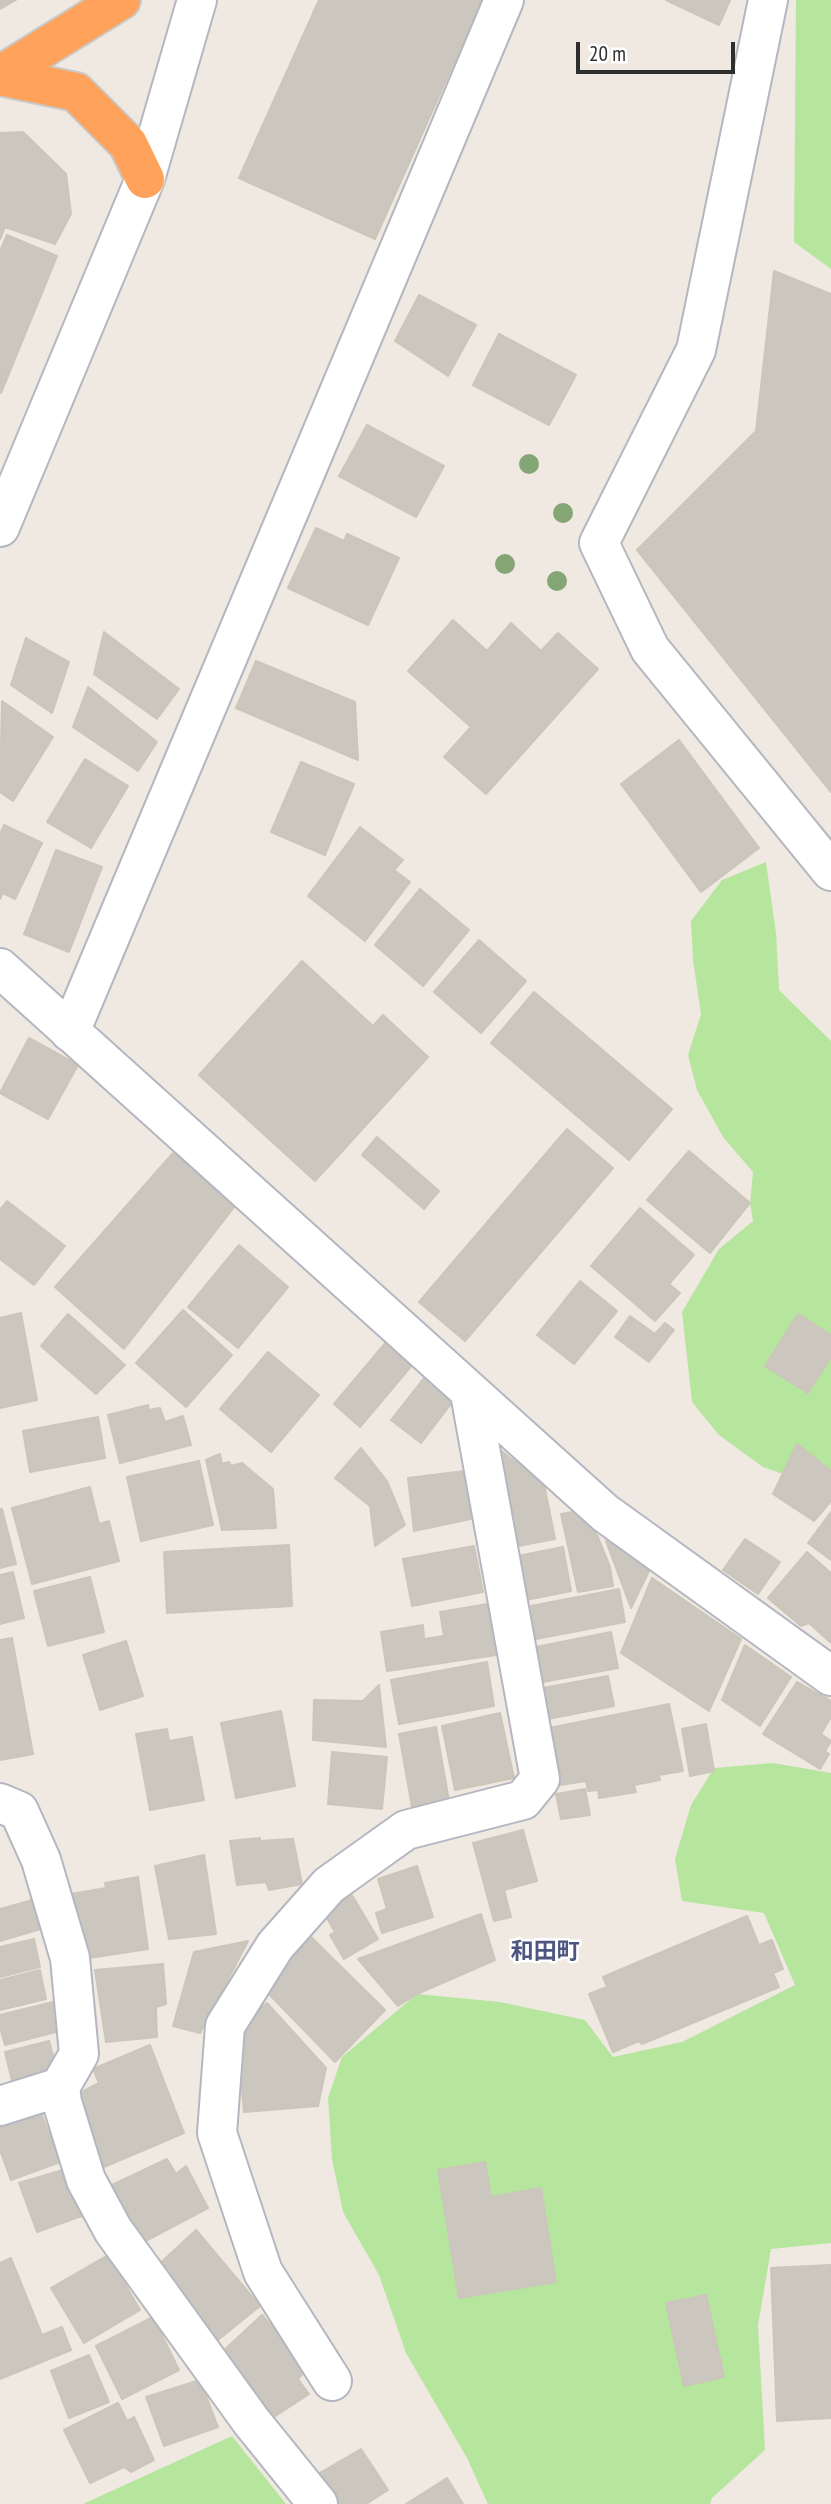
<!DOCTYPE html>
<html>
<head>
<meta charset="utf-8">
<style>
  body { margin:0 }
  #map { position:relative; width:831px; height:2504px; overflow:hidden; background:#efe9e1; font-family:"PT Sans Narrow",sans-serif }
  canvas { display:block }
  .scale { position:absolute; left:576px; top:42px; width:159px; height:32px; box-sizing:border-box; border:4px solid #2e2e2e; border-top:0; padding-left:9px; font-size:21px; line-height:24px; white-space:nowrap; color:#2e2e2e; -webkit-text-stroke:5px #fff; paint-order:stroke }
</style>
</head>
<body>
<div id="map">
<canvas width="831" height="2504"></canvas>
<div class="scale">20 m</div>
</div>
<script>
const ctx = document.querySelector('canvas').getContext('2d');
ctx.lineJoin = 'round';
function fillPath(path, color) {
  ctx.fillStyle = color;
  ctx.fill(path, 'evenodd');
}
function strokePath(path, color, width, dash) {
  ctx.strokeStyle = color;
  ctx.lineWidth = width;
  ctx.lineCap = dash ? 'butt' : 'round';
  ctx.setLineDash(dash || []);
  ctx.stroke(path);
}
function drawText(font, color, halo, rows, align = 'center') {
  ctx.font = font + ' "PT Sans Narrow","Noto Sans JP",sans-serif';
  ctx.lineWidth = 5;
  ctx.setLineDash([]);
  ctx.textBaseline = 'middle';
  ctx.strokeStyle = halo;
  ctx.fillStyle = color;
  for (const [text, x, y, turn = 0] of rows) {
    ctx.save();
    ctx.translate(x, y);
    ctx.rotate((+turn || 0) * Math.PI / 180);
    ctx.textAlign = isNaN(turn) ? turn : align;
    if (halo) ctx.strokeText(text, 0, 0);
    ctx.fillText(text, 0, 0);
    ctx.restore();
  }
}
const green = new Path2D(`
  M796,0H831V269L794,242Z
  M766,862L776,933L779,990L831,1041V1489L828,1490L763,1467L719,1435L692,1402L682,1312L719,1249L753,1221L750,1203L753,1172L723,1137L697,1090L688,1055L701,1014L693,960L691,921L722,880Z
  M773,1763L831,1773V2243L771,2249L758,2325L765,2450L712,2498L710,2504H488L467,2458L406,2353L379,2275L343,2212L332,2159L328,2098L342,2057L417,1994L500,2002L585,2020L613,2057L682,2042L795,1985L764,1913L682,1901L675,1859L691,1805L714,1768Z
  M232,2436L286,2504H83Z`);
const building = new Path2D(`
  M0,0H16L0,9Z
  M319,0H482L375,239L239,178Z
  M666,0H730L719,25Z
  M23,132L66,174L71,214L55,244L5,227L0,239V133Z
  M7,235L57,256L1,393L0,251Z
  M774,271L831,294V792L637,550L756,431Z
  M419,295L476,325L448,376L395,341Z
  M499,334L576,375L549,425L473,385Z
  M367,425L444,466L416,517L339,476Z
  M316,528L344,541L347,534L399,558L368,625L288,588Z
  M453,620L487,651L511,623L541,651L558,633L598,669L486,794L444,757L471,727L408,671Z
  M104,632L179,689L157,719L94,674Z
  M26,638L69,662L52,713L11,685Z
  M256,661L355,702L358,760L236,708Z
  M88,687L157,742L138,771L73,727Z
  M2,701L53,737L13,801L0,792Z
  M679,740L759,848L701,892L621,784Z
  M85,759L128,786L91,848L47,822Z
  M301,762L354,784L325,855L271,832Z
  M4,825L42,843L15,899L3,893L0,899V834Z
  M360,827L403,860L394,870L410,882L365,941L308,896Z
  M56,850L102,867L69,952L24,934Z
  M420,889L469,930L423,986L375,945Z
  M479,940L526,981L481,1033L434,992Z
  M302,961L373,1026L383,1015L428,1057L315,1181L199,1075Z
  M534,992L672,1109L629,1160L491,1043Z
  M29,1038L78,1065L48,1119L0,1093Z
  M567,1129L613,1168L465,1341L419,1302Z
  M377,1137L439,1191L424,1209L362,1155Z
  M689,1151L750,1203L710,1253L647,1200Z
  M173,1153L235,1206L124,1349L55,1287Z
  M7,1201L65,1246L34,1285L0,1259V1210Z
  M640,1208L694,1255L669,1284L680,1293L655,1321L591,1266Z
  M239,1245L288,1287L238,1348L188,1307Z
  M580,1281L617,1311L574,1364L537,1335Z
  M183,1310L232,1355L186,1407L136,1363Z
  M21,1313L37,1400L0,1408V1318Z
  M68,1314L125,1365L96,1394L41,1346Z
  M798,1314L831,1335V1357L808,1393L765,1366Z
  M630,1316L655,1334L665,1323L674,1330L649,1362L615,1337Z
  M387,1341L413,1364L360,1427L334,1404Z
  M268,1352L319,1395L271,1452L220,1409Z
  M428,1373L457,1396L421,1443L391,1420Z
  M148,1405L149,1410L160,1408L165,1422L183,1416L191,1445L120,1463L108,1415Z
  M98,1417L105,1458L30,1472L23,1431Z
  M797,1444L831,1471V1501L814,1521L773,1494Z
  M361,1448L387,1481L405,1525L375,1546L370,1506L335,1478Z
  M500,1450L544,1484L555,1539L518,1546Z
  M220,1454L222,1464L229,1462L231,1466L242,1463L273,1489L276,1528L222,1530L206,1460Z
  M199,1461L213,1525L141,1541L127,1477Z
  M473,1470L480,1517L414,1531L408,1478Z
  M90,1487L99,1524L109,1521L119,1561L32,1584L12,1508Z
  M0,1509H2L16,1564L0,1568Z
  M578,1511L597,1535L610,1567L613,1586L578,1592L561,1514Z
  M831,1512V1560L808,1543Z
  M609,1538L650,1569L631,1608L606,1541Z
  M745,1539L780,1562L758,1594L723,1570Z
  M289,1545L292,1606L167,1613L164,1552Z
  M474,1546L483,1592L412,1606L403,1559Z
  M563,1547L571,1591L526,1600L518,1556Z
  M807,1552L831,1573V1643L809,1623L801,1626L768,1598Z
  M13,1572L24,1618L0,1624V1575Z
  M90,1577L104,1632L48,1646L34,1591Z
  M652,1578L741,1639L709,1711L621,1653Z
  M619,1589L625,1622L536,1639L531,1606Z
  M488,1604L496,1655L387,1671L381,1632L423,1625L424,1639L444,1636L440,1612Z
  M611,1632L618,1668L543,1682L536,1647Z
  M12,1638L33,1754L0,1760V1640Z
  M126,1641L143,1696L100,1710L83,1655Z
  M745,1645L791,1677L760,1726L722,1700Z
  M487,1662L494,1706L399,1724L391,1680Z
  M608,1676L614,1706L548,1719L543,1688Z
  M797,1682L831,1701V1717L821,1734L831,1741L825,1751L829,1754L820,1769L763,1734Z
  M379,1685L386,1747L313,1740L314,1700L363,1701Z
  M669,1704L683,1771L659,1775L660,1780L634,1785L636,1792L599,1798L598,1790L588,1791L586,1781L560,1785L549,1728Z
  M281,1711L295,1786L236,1798L221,1723Z
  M500,1713L514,1778L455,1790L442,1726Z
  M706,1724L714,1771L690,1776L682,1729Z
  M436,1727L449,1801L412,1807L399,1734Z
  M167,1729L169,1741L192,1737L204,1800L150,1810L136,1734Z
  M332,1752L387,1757L382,1809L328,1804Z
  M585,1789L590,1815L561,1819L556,1794Z
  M523,1830L537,1881L504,1890L511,1917L494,1921L473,1843Z
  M260,1838V1841L293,1839L302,1884L269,1890L266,1882L237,1885L230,1841Z
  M204,1855L216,1934L169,1939L155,1866Z
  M417,1866L433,1917L382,1933L376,1913L387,1909L378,1879Z
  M138,1877L148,1949L83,1959L71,1894L106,1888L105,1883Z
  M352,1895L378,1939L344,1959L330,1935L335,1932L324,1913Z
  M36,1899L44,1928L0,1941V1909Z
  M481,1914L495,1960L417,1994L398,2006L358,1959Z
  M747,1916L759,1945L772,1940L783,1969L773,1973L779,1987L642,2044L639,2041L613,2052L589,1994L607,1987L603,1977Z
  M305,1931L385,2010L335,2062L265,1990Z
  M34,1939L40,1967L0,1977V1947Z
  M248,1941L200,2033L173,2026L194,1952Z
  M163,1964L166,2004L156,2007L157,2037L106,2042L95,1970Z
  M40,1970L46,1999L0,2010V1980Z
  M53,2002L60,2031L5,2045L0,2027V2015Z
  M267,2003L326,2068L318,2106L244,2112L237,2031Z
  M49,2041L57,2070L12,2081L5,2052Z
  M150,2045L184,2133L104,2167L79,2113L85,2109L80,2093L99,2083L93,2069Z
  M37,2103L60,2162L11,2180L0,2150V2117Z
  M167,2159L176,2174L186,2166L208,2208L136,2246L114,2206L122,2200L112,2185Z
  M485,2162L491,2197L541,2188L556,2282L459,2298L438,2170Z
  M73,2167L90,2213L37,2232L19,2183Z
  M196,2230L260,2306L213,2344L154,2269Z
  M108,2255L140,2310L84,2343L51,2288Z
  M11,2258L42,2335L62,2327L71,2350L0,2379V2263Z
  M831,2265V2418L777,2421L771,2268Z
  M706,2295L724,2377L684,2386L666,2303Z
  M262,2315L308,2368L298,2379L309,2394L274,2417L220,2354Z
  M153,2317L179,2370L122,2399L96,2346Z
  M89,2355L109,2402L69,2418L51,2371Z
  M200,2380L218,2427L164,2446L146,2397Z
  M118,2403L127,2421L134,2417L154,2460L131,2472L124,2467L90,2483L64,2430Z
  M361,2449L388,2490L366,2504H330L313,2477Z
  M447,2478L463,2504H406Z`);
const minor = new Path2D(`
  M768,0L696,350L599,543L650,649L831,871
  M0,527L145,179L197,0
  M0,968L605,1513L831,1676
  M70,1032L504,0
  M0,1803L19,1811L41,1860L70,1958L79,2054L60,2087L62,2102L86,2180L113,2230L251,2421L318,2504
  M0,2106L60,2087
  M332,2381L263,2272L217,2133L225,2026L275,1946L329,1885L406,1830L523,1800L540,1779L470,1393`);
const highway = new Path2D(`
  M0,75L121,0
  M0,76L76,92L128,144L145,179`);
const trees = [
  [529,464],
  [563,513],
  [505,564],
  [557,581]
];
const quarterNames = [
  ["和田町",545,1952]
];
fillPath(green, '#b6e59e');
fillPath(building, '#cbc7bf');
strokePath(building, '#cbc5ba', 2);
strokePath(minor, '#b4b7c1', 42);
strokePath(highway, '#c9c9c9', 42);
strokePath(minor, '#fff', 38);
strokePath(highway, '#ffa35c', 38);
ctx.fillStyle = '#84a574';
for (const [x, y] of trees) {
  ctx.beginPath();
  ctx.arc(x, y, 10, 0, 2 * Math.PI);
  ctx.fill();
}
drawText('bold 23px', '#4d5680', '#fff', quarterNames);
</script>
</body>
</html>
